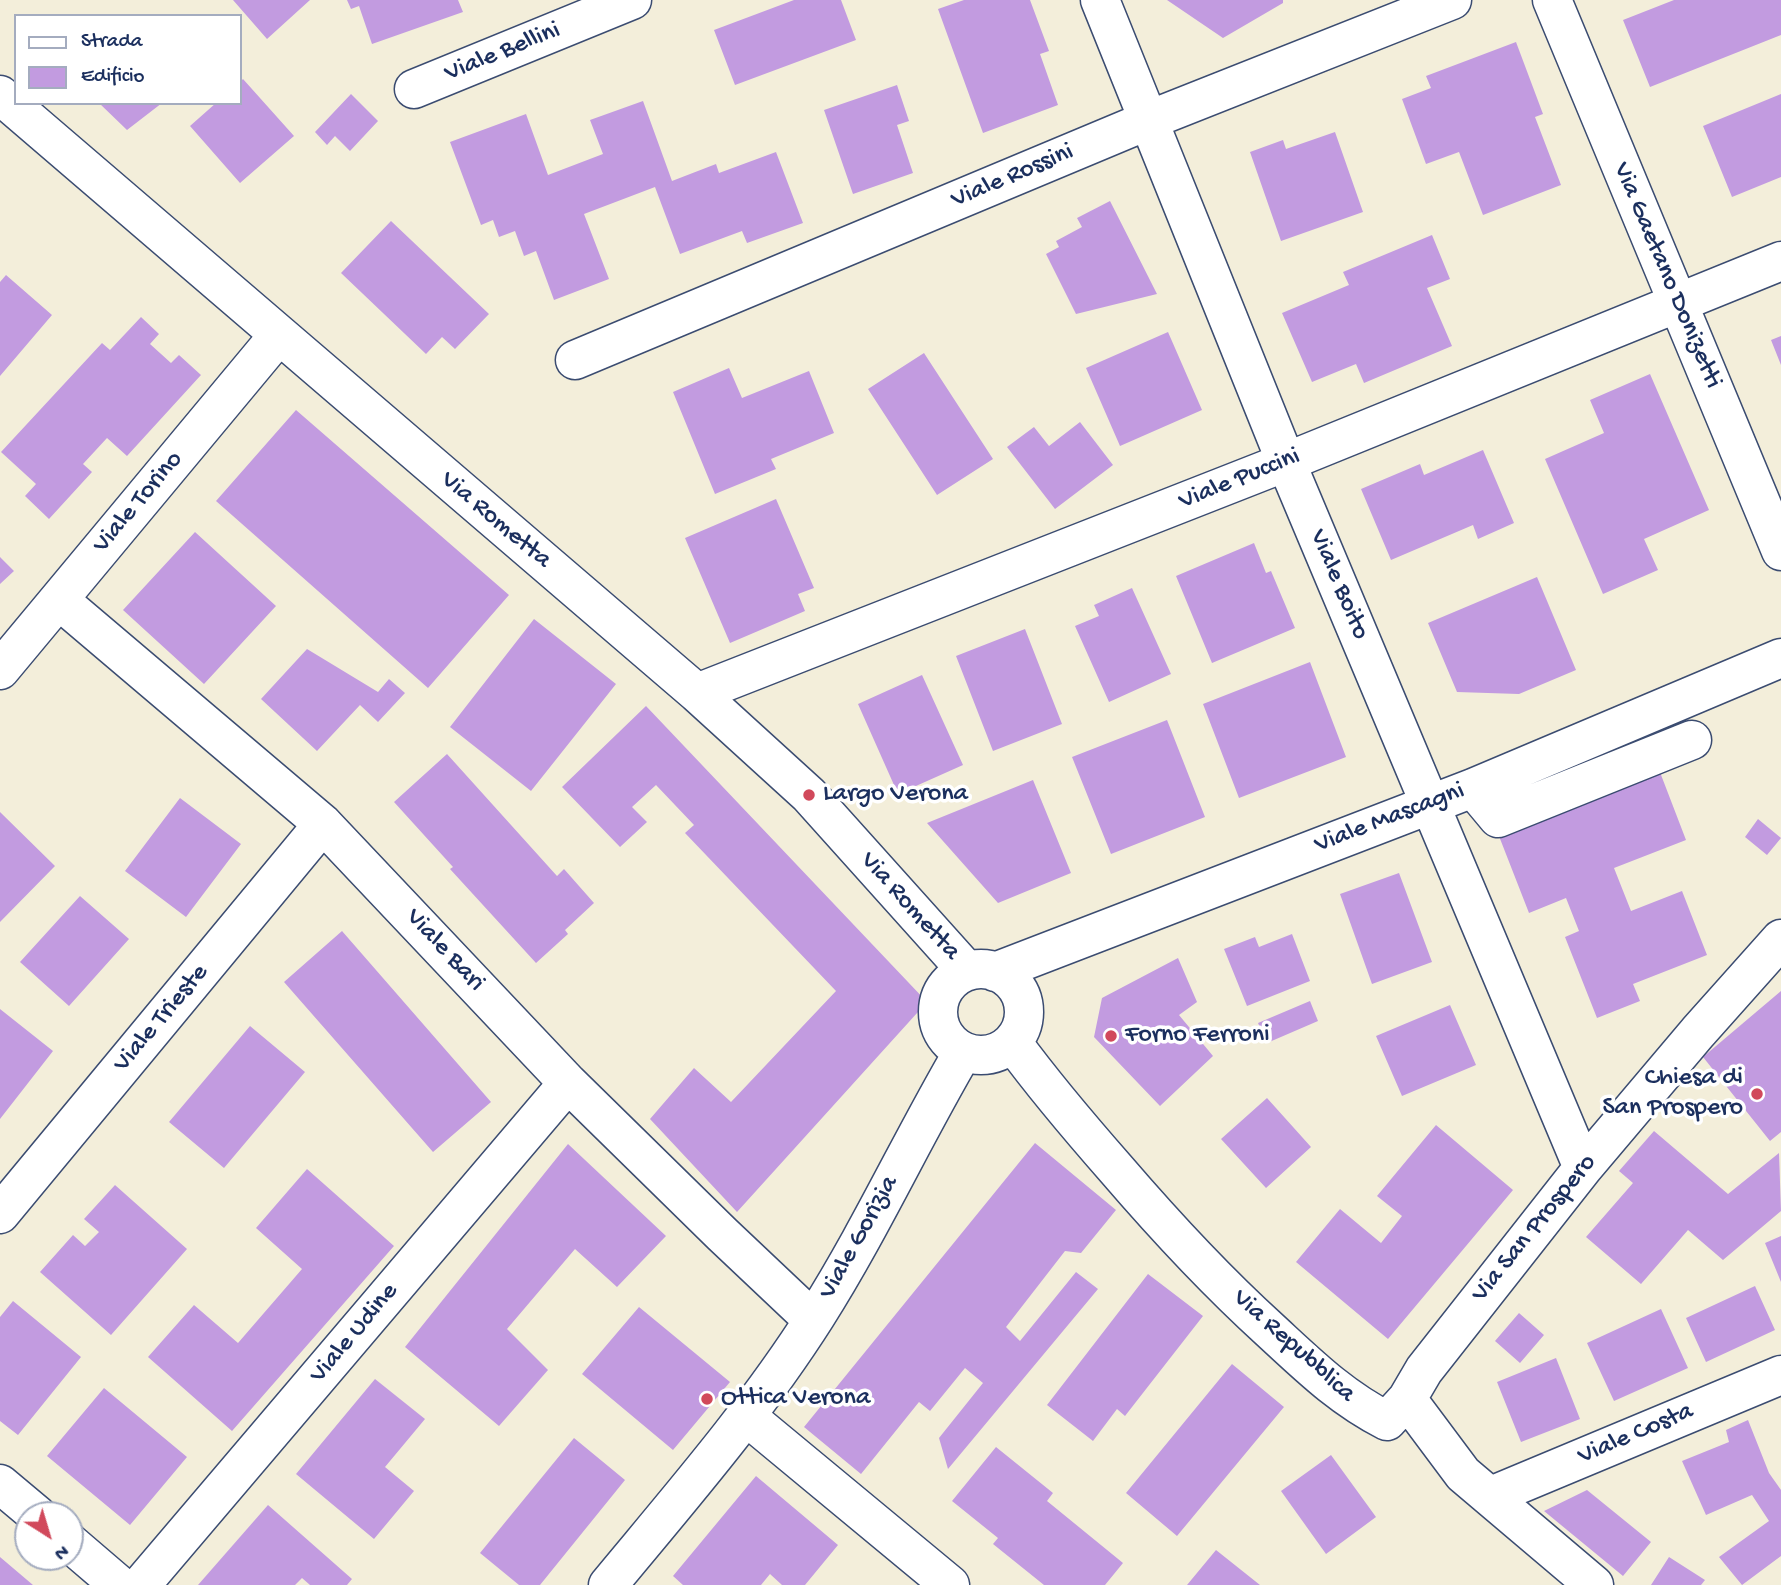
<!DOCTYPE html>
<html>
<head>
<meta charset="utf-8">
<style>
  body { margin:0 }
  #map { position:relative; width:1781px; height:1585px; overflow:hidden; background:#f3eeda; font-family:"Gochi Hand",sans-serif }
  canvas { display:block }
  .legend { position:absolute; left:14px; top:14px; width:228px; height:91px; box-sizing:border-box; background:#fff; border:2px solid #a4acbf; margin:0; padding:9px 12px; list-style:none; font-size:21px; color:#1b2f5e }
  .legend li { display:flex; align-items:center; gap:14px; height:35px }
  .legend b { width:35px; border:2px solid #a4acbf }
  .north { position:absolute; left:14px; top:1501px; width:70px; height:70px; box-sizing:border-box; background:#fff; border:2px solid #a4acbf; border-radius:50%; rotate:143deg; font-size:19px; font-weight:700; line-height:28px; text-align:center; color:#1b2f5e }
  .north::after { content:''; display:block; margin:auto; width:24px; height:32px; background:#d1495b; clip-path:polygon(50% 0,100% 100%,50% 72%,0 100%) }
</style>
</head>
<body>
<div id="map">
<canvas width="1781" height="1585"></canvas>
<ul class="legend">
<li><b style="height:9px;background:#fff"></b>Strada</li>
<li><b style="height:19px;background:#c29be0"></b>Edificio</li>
</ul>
<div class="north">N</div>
</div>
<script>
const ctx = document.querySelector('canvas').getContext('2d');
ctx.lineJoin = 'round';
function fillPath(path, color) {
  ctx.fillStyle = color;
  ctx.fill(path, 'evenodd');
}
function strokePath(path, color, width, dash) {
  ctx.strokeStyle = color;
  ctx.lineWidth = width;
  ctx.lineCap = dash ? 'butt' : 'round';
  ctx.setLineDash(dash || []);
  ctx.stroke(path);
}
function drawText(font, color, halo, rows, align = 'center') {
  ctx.font = font + ' "Gochi Hand",sans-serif';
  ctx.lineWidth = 7;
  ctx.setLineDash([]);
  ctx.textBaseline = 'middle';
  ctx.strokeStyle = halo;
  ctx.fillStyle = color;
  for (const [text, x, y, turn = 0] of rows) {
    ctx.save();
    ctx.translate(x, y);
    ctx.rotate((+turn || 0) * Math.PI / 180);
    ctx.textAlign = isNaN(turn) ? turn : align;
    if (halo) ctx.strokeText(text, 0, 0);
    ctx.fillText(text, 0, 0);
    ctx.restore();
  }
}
const building = new Path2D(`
  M233,0H310L267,39Z
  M347,0H458L463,12L372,44L359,6L351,9Z
  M794,0H841L856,40L735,85L714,30Z
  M964,0H1030L1049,51L1040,54L1058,105L983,133L938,9Z
  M1167,0H1283V3L1223,38Z
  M1674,0H1781V35L1650,87L1623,20Z
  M1516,42L1543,114L1535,117L1561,185L1483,215L1459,152L1426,164L1402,99L1431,88L1426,76Z
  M243,79L294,136L240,183L190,126L216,103H240V82Z
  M897,85L909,121L897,125L913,173L853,194L824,110Z
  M351,94L378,121L350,151L335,136L327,145L315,132Z
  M1781,94V177L1732,197L1703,126Z
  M643,101L672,181L716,164L719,173L776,152L803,223L747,243L742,231L680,254L655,187L584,214L609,279L554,300L536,251L524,256L515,231L499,237L493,220L481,225L450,142L526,114L548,175L603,154L590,120Z
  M99,103H162L127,130Z
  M1335,132L1363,212L1281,241L1250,152L1283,140L1286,149Z
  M1110,201L1157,294L1076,314L1046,254L1059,247L1056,241L1082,227L1077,218Z
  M391,221L489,314L455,349L442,337L426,354L341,273Z
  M1432,235L1450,279L1427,288L1452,346L1364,383L1356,364L1312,382L1282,313L1349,285L1343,272Z
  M6,275L52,315L0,376V282Z
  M141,317L159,334L150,344L171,363L179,355L201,375L127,456L107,438L83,464L92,472L49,519L25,496L36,484L1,452L102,343L110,350Z
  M1168,332L1202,410L1120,446L1086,368Z
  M1781,336V365L1771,340Z
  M924,353L993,459L937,495L868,389Z
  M729,368L742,398L809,371L834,433L771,459L776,469L715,494L673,392Z
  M1650,374L1709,510L1644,539L1658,570L1603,594L1545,459L1604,433L1590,400Z
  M296,410L509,595L428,688L216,501Z
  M1080,422L1113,465L1055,509L1007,447L1034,427L1049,446Z
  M1483,450L1514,523L1478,539L1473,525L1391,560L1361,489L1420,464L1424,475Z
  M776,499L814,588L798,594L805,611L730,643L685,538Z
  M195,532L276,606L204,684L123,610Z
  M1254,543L1266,573L1271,571L1295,628L1212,663L1176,576Z
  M0,557L14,571L0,584Z
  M1537,577L1576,670L1519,694L1457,692L1428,623Z
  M1132,588L1171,674L1109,702L1075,626L1099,616L1094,605Z
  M534,619L616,684L531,791L450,727Z
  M1025,629L1062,724L993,751L956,656Z
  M307,649L378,692L389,679L405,693L378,722L360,705L317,751L261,699Z
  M1310,662L1346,757L1239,798L1203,704Z
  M922,675L963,765L898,794L858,704Z
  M646,706L927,1002L737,1212L650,1119L694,1068L731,1102L836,991L685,833L694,825L656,785L632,807L647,822L620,847L562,787Z
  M1167,720L1205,817L1111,854L1072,757Z
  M447,754L557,876L564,869L594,903L565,930L568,934L536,963L450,869L453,867L394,802Z
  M1658,767L1686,840L1614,868L1631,911L1682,891L1707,955L1633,984L1640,1001L1597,1018L1565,937L1579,931L1566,898L1529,913L1497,831Z
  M1033,780L1071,873L998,903L927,823Z
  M180,798L241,844L186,917L125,871Z
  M0,812L55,866L0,922Z
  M1758,819L1781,838L1767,855L1745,837Z
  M1399,873L1432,962L1372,984L1340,894Z
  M80,896L129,939L69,1006L20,962Z
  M342,931L491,1102L433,1152L284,982Z
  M1292,934L1310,981L1247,1006L1224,949L1255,937L1259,947Z
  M1178,958L1197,1002L1179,1015L1213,1056L1160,1106L1094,1037L1102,998Z
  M1781,991V1132L1770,1141L1703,1057Z
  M1310,1001L1318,1021L1267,1043L1258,1023Z
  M1450,1005L1476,1065L1402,1096L1376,1036Z
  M0,1009L53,1051L0,1119Z
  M250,1026L305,1072L224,1168L169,1122Z
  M1267,1098L1311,1147L1266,1188L1221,1139Z
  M1436,1125L1513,1190L1388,1339L1296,1262L1340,1209L1381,1243L1402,1216L1377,1196Z
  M1654,1131L1728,1194L1779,1153L1781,1211L1723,1260L1688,1230L1641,1284L1586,1237L1633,1183L1619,1171Z
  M1035,1143L1116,1210L1081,1253L1065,1251L1006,1327L1020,1341L1076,1272L1098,1289L948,1469L939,1438L983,1383L965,1368L930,1411L919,1402L861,1474L804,1427Z
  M568,1144L666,1236L617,1287L575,1249L507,1329L548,1370L499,1426L405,1347Z
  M307,1169L394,1246L232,1431L148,1357L194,1305L238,1343L302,1269L256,1228Z
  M115,1185L187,1249L111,1335L40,1272L73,1235L85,1246L99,1232L84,1219Z
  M1781,1236V1282L1765,1243Z
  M1148,1274L1203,1316L1125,1416L1117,1409L1093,1441L1047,1405Z
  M1755,1286L1775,1330L1706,1362L1686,1318Z
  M13,1301L81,1357L18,1435L0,1421V1317Z
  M639,1307L730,1382L673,1450L582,1374Z
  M1661,1309L1688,1368L1614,1401L1587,1343Z
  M1519,1313L1544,1335L1520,1363L1495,1341Z
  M1556,1358L1580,1419L1521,1442L1497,1382Z
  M1232,1364L1284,1407L1177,1536L1126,1493Z
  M375,1379L425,1419L385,1467L414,1491L374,1539L296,1474Z
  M104,1388L187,1457L130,1525L47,1456Z
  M1748,1420L1769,1473L1781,1490V1556L1742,1585L1719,1557L1769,1521L1752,1495L1706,1515L1682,1461L1729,1442L1726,1430Z
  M574,1438L625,1480L540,1585H519L480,1553Z
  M996,1447L1053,1493L1047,1501L1123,1563L1105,1585H1044L993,1544L998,1538L952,1501Z
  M1331,1455L1376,1517L1326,1554L1281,1491Z
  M756,1476L838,1545L805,1585H782L770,1574L761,1585H683L673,1576Z
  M1587,1490L1651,1542L1623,1576L1544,1511Z
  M268,1505L352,1579L347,1585H310L302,1578L295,1585H198Z
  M1216,1550L1260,1585H1187Z
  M0,1557L33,1585H0Z
  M1669,1557L1705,1580L1701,1585H1651Z`);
const minor = new Path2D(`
  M1100,0L1286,462L1583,1168
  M1552,0L1781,551
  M414,89L632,0
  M0,95L697,693L809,795L967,971
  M575,360L1149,120L1452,0
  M59,600L323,824L568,1083L722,1234L813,1320
  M0,670L278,336
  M697,693L1286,462L1781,261
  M1473,788L1498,818L1692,740
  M938 1012a43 43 0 1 1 86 0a43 43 0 1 1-86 0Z
  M995,972L1473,788L1781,658
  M1012,1042C1045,1087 1080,1128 1116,1169C1165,1226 1215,1280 1270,1330C1308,1365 1340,1397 1387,1421L1407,1399L1424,1370L1583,1168L1698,1032L1781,939
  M0,1214L323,824
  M1407,1399L1463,1474L1594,1585
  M746,1416L950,1585
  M0,1484L37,1515
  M1491,1496L1781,1375
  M70,1543L119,1585
  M141,1585L568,1083
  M608,1585C680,1498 755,1412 816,1316C870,1231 912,1139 963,1052`);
const markers = [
  [809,795,7,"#d1495b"],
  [1111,1036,7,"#d1495b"],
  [1757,1094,7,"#d1495b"],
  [707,1399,7,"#d1495b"]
];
const streetNames = [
  ["Viale Bellini",503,53,-22],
  ["Viale Rossini",1013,177,-23],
  ["Via Gaetano Donizetti",1666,276,67],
  ["Viale Puccini",1240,480,-22],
  ["Viale Torino",139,503,-50],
  ["Via Rometta",495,521,40],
  ["Viale Boito",1338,585,67],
  ["Viale Mascagni",1390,819,-21],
  ["Via Rometta",909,907,48],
  ["Viale Bari",444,951,47],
  ["Viale Trieste",162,1019,-50],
  ["Via San Prospero",1535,1229,-51],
  ["Viale Gorizia",860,1238,-61],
  ["Viale Udine",355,1334,-50],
  ["Via Repubblica",1293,1347,42],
  ["Viale Costa",1636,1435,-23]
];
const poiNames = [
  ["Largo Verona",823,795],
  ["Forno Ferroni",1125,1036],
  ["Chiesa di",1743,1079,"right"],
  ["San Prospero",1743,1109,"right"],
  ["Ottica Verona",721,1399]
];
fillPath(building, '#c29be0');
strokePath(minor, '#3b4c71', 41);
strokePath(minor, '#fff', 38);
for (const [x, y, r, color] of markers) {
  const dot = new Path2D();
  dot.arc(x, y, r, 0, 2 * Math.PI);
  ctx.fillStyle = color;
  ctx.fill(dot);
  strokePath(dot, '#fff', 2.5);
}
drawText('26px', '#1b2f5e', '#fff', streetNames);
drawText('26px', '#1b2f5e', '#fff', poiNames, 'left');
</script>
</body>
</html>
